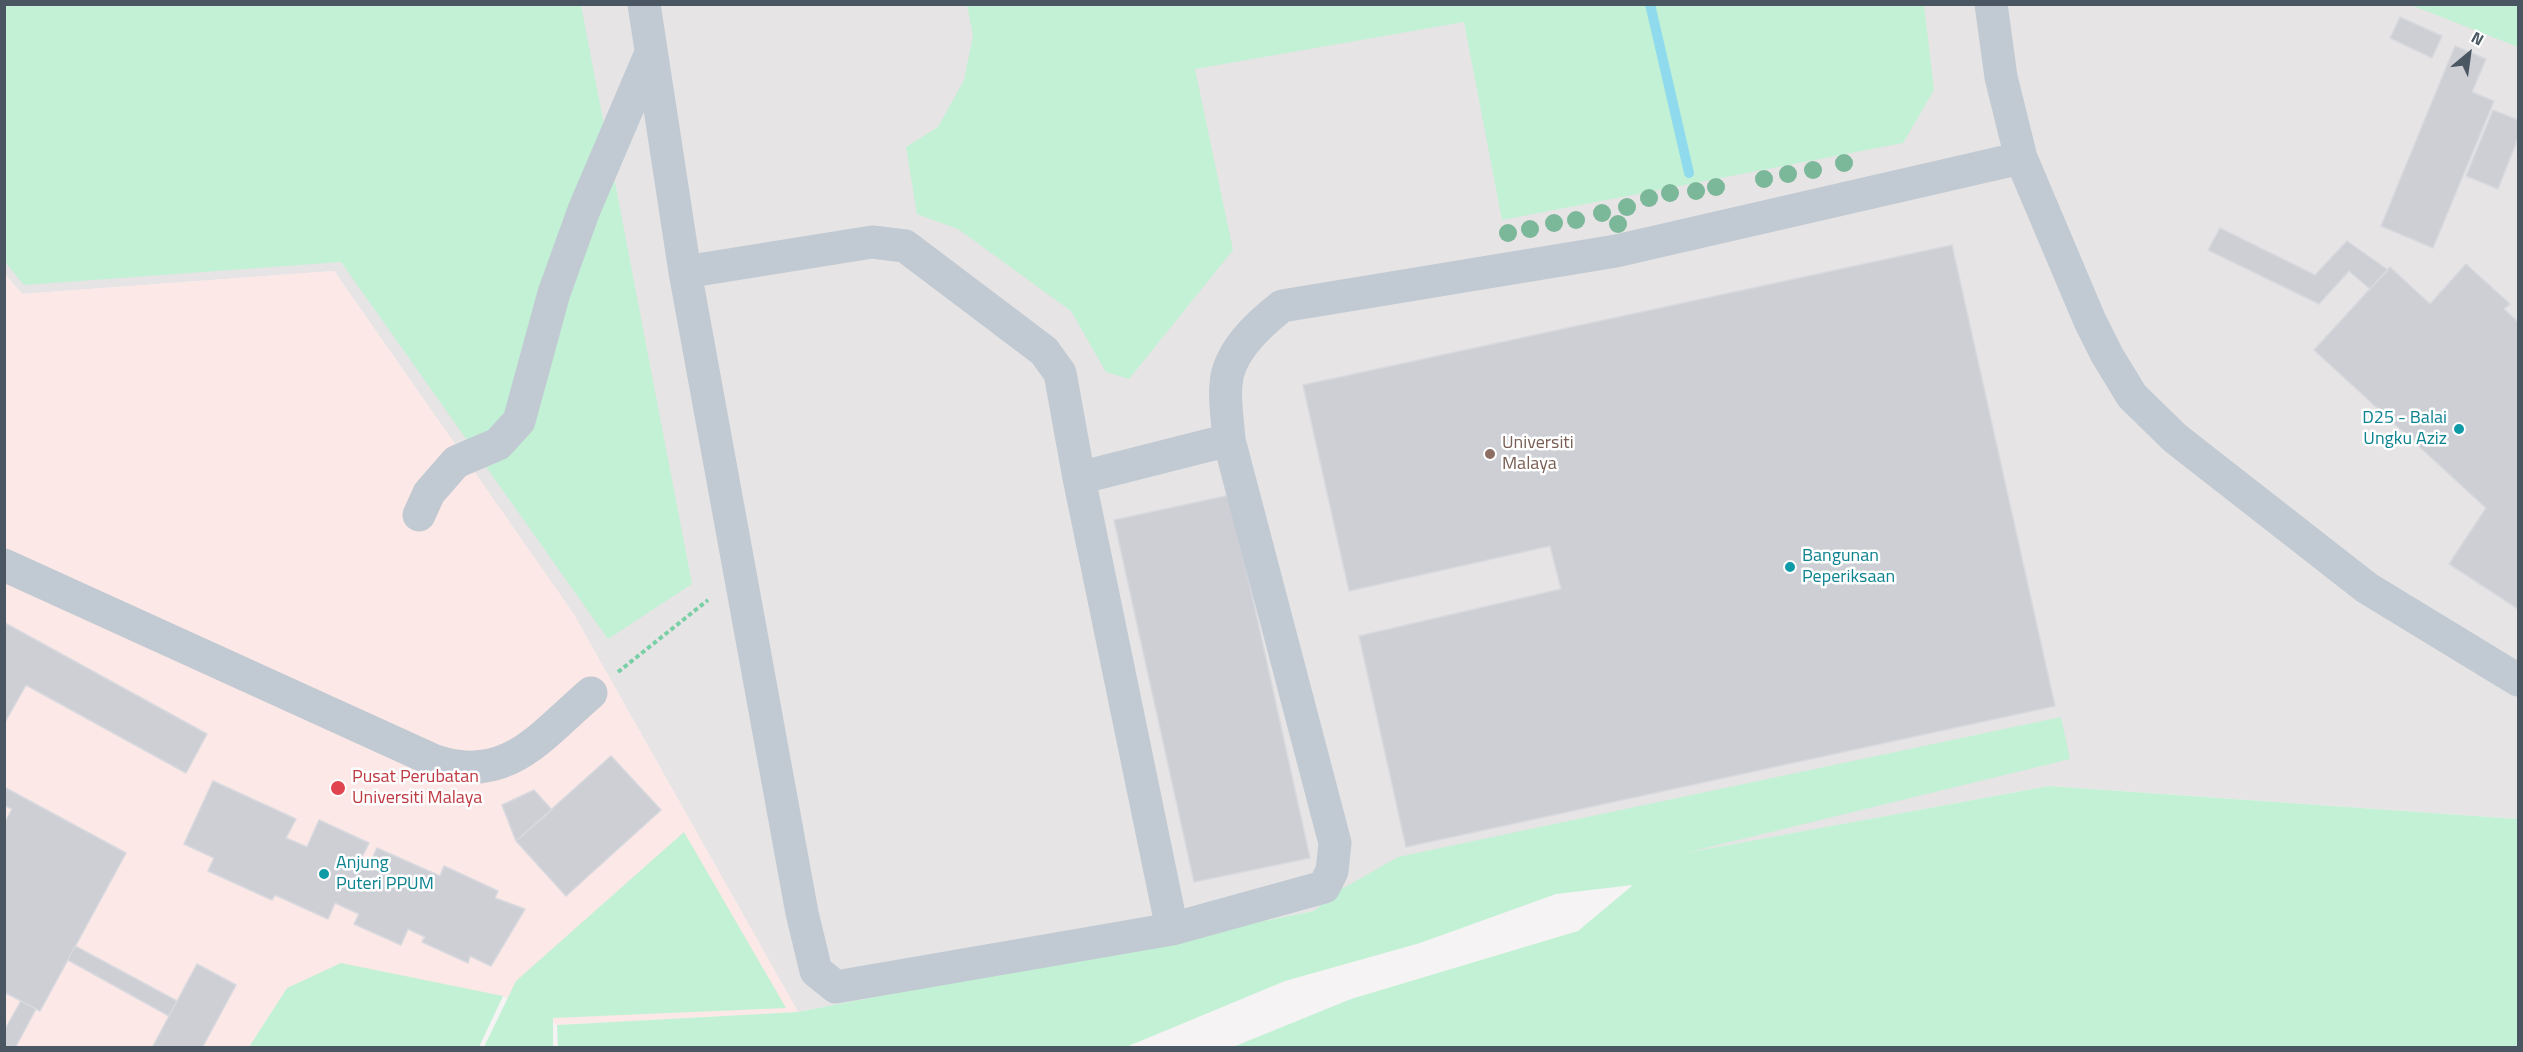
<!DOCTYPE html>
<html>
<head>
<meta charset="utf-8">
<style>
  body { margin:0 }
  #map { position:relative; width:2523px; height:1052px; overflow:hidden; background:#f5f3f3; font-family:"Titillium Web",sans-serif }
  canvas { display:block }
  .frame { position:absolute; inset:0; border:6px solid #4a5661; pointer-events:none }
  .north { position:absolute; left:2439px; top:24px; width:60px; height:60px; -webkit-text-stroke:4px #fff; paint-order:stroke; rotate:29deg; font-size:16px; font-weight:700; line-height:24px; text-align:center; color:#4a5661 }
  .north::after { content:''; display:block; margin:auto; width:21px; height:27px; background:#4a5661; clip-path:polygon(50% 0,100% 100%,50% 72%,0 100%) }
</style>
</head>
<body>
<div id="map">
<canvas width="2523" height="1052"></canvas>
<div class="frame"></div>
<div class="north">N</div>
</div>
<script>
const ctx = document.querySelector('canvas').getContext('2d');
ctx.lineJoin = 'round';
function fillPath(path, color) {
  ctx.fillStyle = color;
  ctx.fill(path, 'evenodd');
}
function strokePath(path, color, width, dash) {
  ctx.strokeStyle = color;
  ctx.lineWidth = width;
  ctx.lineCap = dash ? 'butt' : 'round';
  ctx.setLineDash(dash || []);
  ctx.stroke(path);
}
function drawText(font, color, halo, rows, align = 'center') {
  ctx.font = font + ' "Titillium Web",sans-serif';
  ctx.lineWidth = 5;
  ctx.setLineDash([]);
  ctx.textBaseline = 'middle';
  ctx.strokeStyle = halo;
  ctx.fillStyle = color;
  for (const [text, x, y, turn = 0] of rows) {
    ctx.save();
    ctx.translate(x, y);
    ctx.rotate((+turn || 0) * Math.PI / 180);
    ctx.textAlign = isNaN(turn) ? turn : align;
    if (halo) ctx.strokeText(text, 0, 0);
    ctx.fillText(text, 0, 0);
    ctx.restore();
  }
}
const education = new Path2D(`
  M4,5H2518V819L2049,786L1670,856L1314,911L798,1012L573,613L334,271L22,294L5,274Z`);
const medical = new Path2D(`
  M334,271L573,613L798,1012L557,1025L503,996L287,988L249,1047H5L4,274L22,294Z`);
const green = new Path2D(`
  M4,5H581L692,584L608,639L341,262L24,285L5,262Z
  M967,5H1924L1934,90L1903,143L1502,220L1464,22L1195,69L1233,250L1129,379L1106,372L1071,311L958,229L917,214L906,147L938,127L964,80L973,36Z
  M2411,5H2518V47Z
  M2061,717L2070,759L1685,853L2049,786L2518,819V1047H1233L1351,999L1578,931L1633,885L1556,894L1420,943L1285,981L1126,1047L558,1048L557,1025L798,1012L1314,911L1340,890L1398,857Z
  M684,832L786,1008L553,1018V1047H484L516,981Z
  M341,963L503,996L479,1047H249L287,988Z`);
const stream = new Path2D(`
  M1650,4L1689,173`);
const building = new Path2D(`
  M2400,17L2442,36L2432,58L2390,38Z
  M2455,46L2486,59L2472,92L2494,101L2433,248L2381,226Z
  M2493,110L2518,120V138L2498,189L2466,176Z
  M2220,228L2315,275L2347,241L2388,270L2370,289L2349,271L2319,304L2208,250Z
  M1952,245L2055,706L1406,847L1359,636L1561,589L1550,546L1349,591L1303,385Z
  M2466,264L2510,304L2504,309L2518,322V609L2449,564L2486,508L2314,350L2390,267L2430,304Z
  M1230,495L1310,858L1194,882L1114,520Z
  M5,623L207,734L186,773L26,685L4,724Z
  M611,756L661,810L566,896L516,841Z
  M213,781L296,819L286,838L307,847L319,820L369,843L359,863L368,868L377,848L440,876L444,866L498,891L495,898L525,909L491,966L470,956L468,963L422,942L425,937L408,929L401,945L354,924L359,914L335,903L328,919L275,895L272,900L208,871L214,858L184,844Z
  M4,787L126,853L40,1011L4,992V824L12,809L4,805Z
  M534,790L552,810L516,841L502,805Z
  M75,946L177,1001L169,1016L68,960Z
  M197,964L236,985L202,1048H152Z
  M21,1001L36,1009L15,1048H4V1031Z`);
const path = new Path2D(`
  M618,672L708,600`);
const minor = new Path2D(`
  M644,4L685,272L802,913L816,971L836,987L1172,929L1324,887L1332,871L1335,843L1229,440
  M1991,4L2001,77L2021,158L2090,321L2107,355L2132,396L2175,438L2367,588L2518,680
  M685,272L872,242L905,246L1044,351L1060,373L1079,478L1172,929
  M1079,478L1229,440C1228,422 1224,402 1226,384C1228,352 1259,324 1282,306L1616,251L2021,158
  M419,515L429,493L456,462L498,444L519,421L554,293L584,210L651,53
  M4,565L435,761C507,785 541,736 591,693`);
const trees = [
  [1844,163],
  [1813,170],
  [1788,174],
  [1764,179],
  [1716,187],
  [1696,191],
  [1670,193],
  [1649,198],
  [1627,207],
  [1602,213],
  [1576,220],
  [1554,223],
  [1618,224],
  [1530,229],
  [1508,233]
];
const markers = [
  [2459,429,6,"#0f9aa8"],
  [1490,454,6,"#8d6e63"],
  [1790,567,6,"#0f9aa8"],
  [338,788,8,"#e0444e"],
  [324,874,6,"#0f9aa8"]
];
const cultureNames = [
  ["D25 - Balai",2447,419,"right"],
  ["Ungku Aziz",2447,440,"right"],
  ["Bangunan",1802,557],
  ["Peperiksaan",1802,578],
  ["Anjung",336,864],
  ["Puteri PPUM",336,885]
];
const educationNames = [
  ["Universiti",1502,444],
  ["Malaya",1502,465]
];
const healthNames = [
  ["Pusat Perubatan",352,778],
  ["Universiti Malaya",352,799]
];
fillPath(education, '#e6e4e5');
fillPath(medical, '#fce8e6');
fillPath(green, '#c3f1d5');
strokePath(stream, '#90daee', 10);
fillPath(building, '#cdcfd5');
strokePath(building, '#d7d9de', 1.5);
strokePath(path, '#7ad0a6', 4, [4.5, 3]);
strokePath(minor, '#c1cad2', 33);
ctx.fillStyle = '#7bb799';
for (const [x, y] of trees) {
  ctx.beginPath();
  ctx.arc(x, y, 9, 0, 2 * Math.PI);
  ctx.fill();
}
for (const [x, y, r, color] of markers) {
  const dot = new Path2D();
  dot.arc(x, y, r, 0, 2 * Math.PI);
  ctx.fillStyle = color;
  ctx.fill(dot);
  strokePath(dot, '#fff', 2);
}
drawText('18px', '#0d838f', '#fff', cultureNames, 'left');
drawText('18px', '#785e54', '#fff', educationNames, 'left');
drawText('18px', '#be3a42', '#fff', healthNames, 'left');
</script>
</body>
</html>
